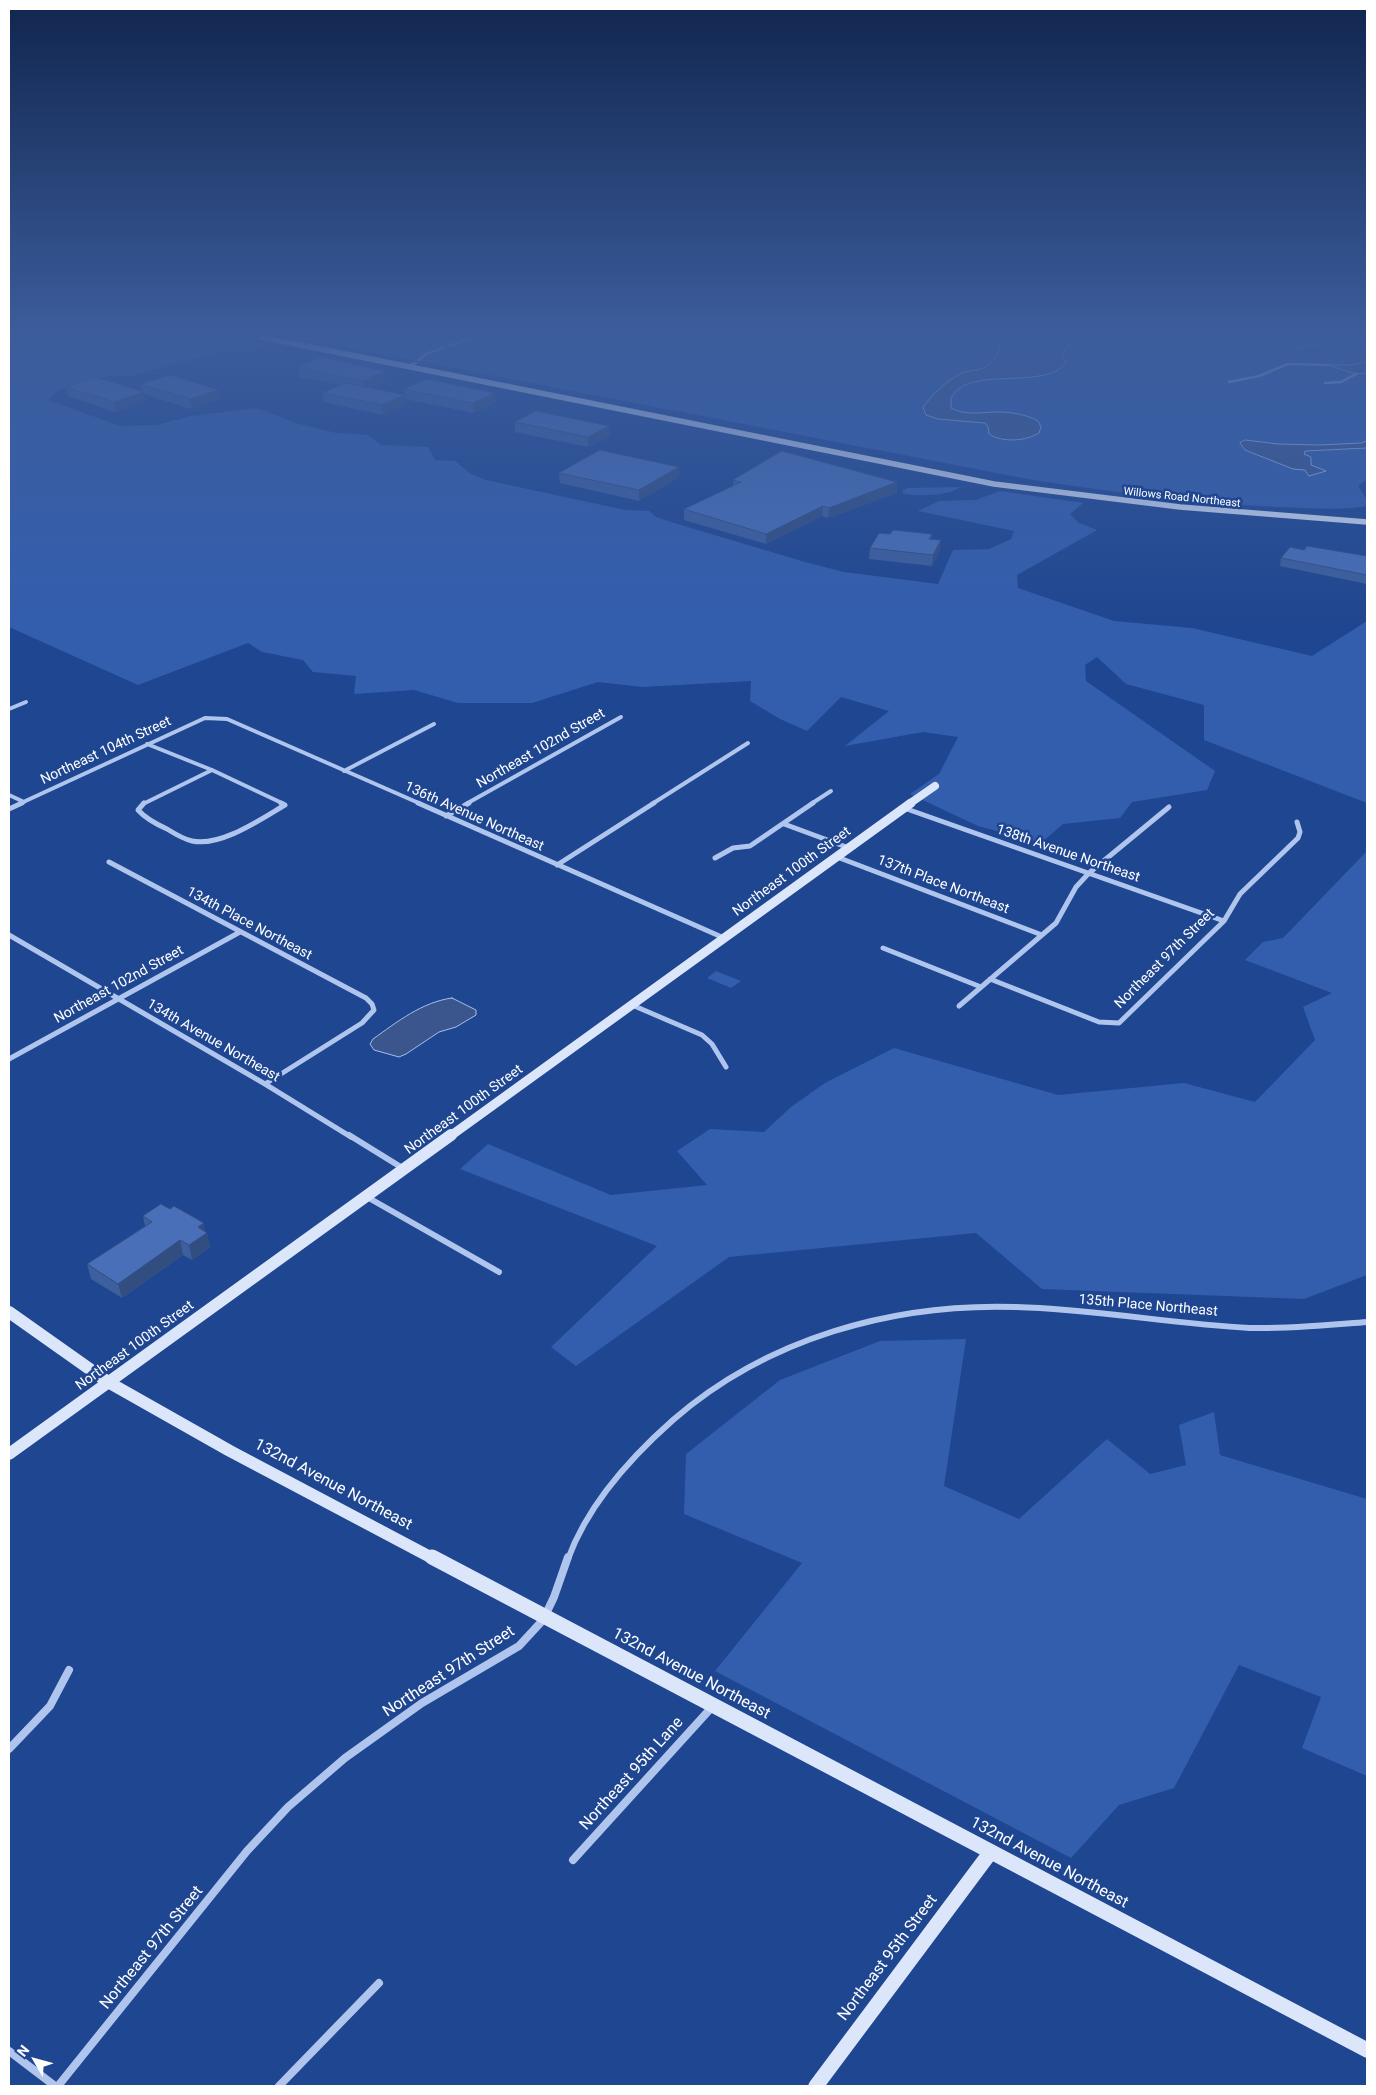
<!DOCTYPE html>
<html>
<head>
<meta charset="utf-8">
<style>
  body { margin:0 }
  #map { position:relative; width:1376px; height:2095px; overflow:hidden; background:#1f4690; font-family:Roboto,sans-serif }
  canvas { display:block }
  .frame { position:absolute; inset:0; border:10px solid #fff; pointer-events:none }
  .north { position:absolute; left:10px; top:2035px; width:50px; height:50px; -webkit-text-stroke:4px #1f4690; paint-order:stroke; rotate:308deg; font-size:14px; font-weight:700; line-height:20px; text-align:center; color:#fff }
  .north::after { content:''; display:block; margin:auto; width:18px; height:22px; background:#fff; clip-path:polygon(50% 0,100% 100%,50% 72%,0 100%) }
</style>
</head>
<body>
<div id="map">
<canvas width="1376" height="2095"></canvas>
<div class="frame"></div>
<div class="north">N</div>
</div>
<script>
const ctx = document.querySelector('canvas').getContext('2d');
ctx.lineJoin = 'round';
function fillPath(path, color) {
  ctx.fillStyle = color;
  ctx.fill(path, 'evenodd');
}
function strokePath(path, color, width, dash) {
  ctx.strokeStyle = color;
  ctx.lineWidth = width;
  ctx.lineCap = dash ? 'butt' : 'round';
  ctx.setLineDash(dash || []);
  ctx.stroke(path);
}
function drawText(font, color, halo, rows, align = 'center') {
  ctx.font = font + ' Roboto,sans-serif';
  ctx.lineWidth = 5;
  ctx.setLineDash([]);
  ctx.textBaseline = 'middle';
  ctx.strokeStyle = halo;
  ctx.fillStyle = color;
  for (const [text, x, y, turn = 0] of rows) {
    ctx.save();
    ctx.translate(x, y);
    ctx.rotate((+turn || 0) * Math.PI / 180);
    ctx.textAlign = isNaN(turn) ? turn : align;
    if (halo) ctx.strokeText(text, 0, 0);
    ctx.fillText(text, 0, 0);
    ctx.restore();
  }
}
const green = new Path2D(`
  M36,337H230L269,344L248,352L228,350L130,376H108L59,390L48,400L120,426L157,425L191,416L256,408L299,424L336,433L368,435L381,445L428,447L435,460L455,461L471,474L486,480L625,510L649,511L656,517L671,522L805,562L844,572L938,584L953,550L989,549L1011,539L1014,531L918,511L939,501L976,500L1000,491L1083,503L1070,514L1079,523L1097,530L1017,575L1018,588L1114,621L1192,628L1312,656L1367,621V803L1204,740V705L1126,684L1097,657L1085,665L1086,681L1215,771L1207,790L1132,802L1120,818L1063,824L1041,843L978,826L910,794L939,774L958,737L923,732L845,746L889,711L841,697L807,731L780,719L750,701L751,681L642,687L598,682L532,703H458L414,690L354,694L356,676L313,672L303,660L262,652L248,643L138,685L9,627V343H23Z
  M294,337H1367V479L1358,486L1367,500V506C1337,511 1306,508 1276,507C1194,503 1114,492 1033,480Z
  M960,487C951,496 914,497 902,493L903,490L908,488Z
  M1367,851V1275L1304,1299L1042,1289L976,1233L729,1257L576,1366L551,1347L657,1246L460,1169L488,1144L611,1195L707,1185L677,1151L710,1129L764,1132L791,1107L825,1083L894,1048L1058,1095L1184,1083L1255,1102L1315,1040L1303,1007L1332,993L1245,960L1263,942L1283,938Z
  M716,971L741,981L731,988L707,978Z
  M966,1339L944,1486L1019,1519L1107,1439L1150,1474L1186,1465L1179,1425L1214,1412L1220,1455L1367,1499V1776L1302,1748L1321,1697L1239,1665L1174,1788L1119,1805L1071,1858L715,1671L802,1563L684,1514L686,1454L780,1380L880,1341Z`);
const water = new Path2D(`
  M1000,337H1064L1075,341L1069,344L1062,355L1066,363C1047,388 982,370 958,389C956,391 953,395 951,398V408C966,417 986,411 1003,412C1016,413 1027,415 1038,421L1041,427L1039,433C1026,441 1003,443 989,434L988,427L985,423L938,419L926,415L923,407C933,394 947,380 962,373C966,371 972,371 977,370C993,366 1001,352 1000,337Z
  M1315,337H1363L1360,343L1331,341L1294,349L1299,344Z
  M1367,362V373L1356,374L1328,365H1351Z
  M1245,440L1278,444L1319,445L1361,443L1367,441V448L1305,451L1304,454L1311,457V465L1326,471L1309,476L1305,470L1293,469L1245,450L1240,443Z
  M452,998L476,1010V1015L456,1027L439,1032L406,1054L399,1057L374,1050L370,1044L373,1039C397,1022 422,1002 452,998Z`);
const stream = new Path2D(`
  M449,346L474,337
  M419,360L426,354L443,348
  M412,364L416,363
  M1229,382L1259,376L1288,364L1328,365
  M1325,383L1341,382L1356,374`);
const streetFar3 = new Path2D(`
  M9,709L26,702
  M147,744L212,770
  M212,770L284,804
  M344,771L434,724
  M9,795L24,802
  M19,804L205,718L227,719L421,804
  M143,804L212,770
  M466,804L621,717
  M652,804L748,743
  M811,804L831,791`);
const streetFar2 = new Path2D(`
  M144,803L138,810C146,819 156,824 167,829C175,834 183,839 192,841C221,847 261,819 285,805L281,803
  M418,803L724,938
  M904,808L1224,921
  M9,809L22,803
  M446,816L469,803
  M784,824L849,848
  M837,857L1042,935
  M715,858L733,848L750,846L813,803
  M109,862L366,998L372,1004L374,1010L362,1023L265,1084
  M557,865L654,803
  M9,935L265,1084L351,1137
  M883,948L981,987
  M990,979L1099,1022L1119,1023L1224,921L1240,894L1298,838L1300,832L1297,822
  M632,1005L702,1035L712,1044L726,1067
  M959,1006L1056,923L1076,887L1089,873L1169,807
  M9,1059L240,932`);
const streetFar1 = new Path2D(`
  M349,1135L404,1169
  M367,1197L499,1272
  M568,1559C588,1504 630,1458 673,1420C767,1338 893,1303 1016,1307C1094,1309 1172,1324 1250,1328C1289,1329 1328,1325 1367,1322`);
const street = new Path2D(`
  M9,1749L50,1706L69,1670
  M573,1860L712,1707
  M9,2051L55,2086
  M58,2086L247,1851L288,1807L345,1758L422,1703L519,1646L543,1620L554,1597L568,1557
  M279,2086L379,1983`);
const secondaryFar4 = new Path2D(`
  M261,337L994,484L1180,507L1367,522`);
const secondaryFar3 = new Path2D(`
  M909,804L935,786`);
const secondaryFar2 = new Path2D(`
  M449,1137L911,803`);
const secondaryFar1 = new Path2D(`
  M9,1312L108,1382L230,1451L434,1559
  M9,1454L451,1135`);
const secondary = new Path2D(`
  M432,1557L1367,2050
  M816,2086L990,1853`);
const wall = new Path2D(`
  M298,367L387,380L370,388L405,395L404,389L496,402L474,413L405,399L406,404L383,415L324,402L323,393L340,385L299,377Z
  M141,384L219,390L220,399L191,409L144,394L145,402L115,412L68,396L66,387L142,392Z
  M515,422L609,426L610,436L588,447L515,432Z
  M559,473L679,477L639,501L560,483Z
  M733,480L897,482V493L828,518L822,516L766,544L684,520V509L733,486Z
  M890,534H932L931,539L940,551L932,566L869,559L870,548Z
  M1304,550L1367,556V584L1280,566L1281,558Z
  M143,1216L205,1231L207,1233L210,1247L192,1260L183,1255L122,1298L91,1279L87,1264L145,1226Z`);
const shadedWall = new Path2D(`
  M9,337H26L9,342Z
  M386,371L387,380L364,390L363,381Z
  M219,390L220,399L191,409L190,399Z
  M144,392L145,402L115,412L114,402Z
  M495,393L496,402L474,413L473,403Z
  M405,395L406,404L383,415L382,405Z
  M609,426L610,436L588,447V437Z
  M679,467V477L639,501V490Z
  M897,482V493L828,518L829,508Z
  M823,506L822,516L766,544V534Z
  M941,540L940,551L932,566L933,555Z
  M204,1223L205,1234L207,1233L210,1247L192,1260L189,1245L198,1227Z
  M180,1240L183,1255L122,1298L118,1284Z`);
const building = new Path2D(`
  M321,357L386,371L363,381L298,367Z
  M170,375L219,390L190,399L141,384Z
  M96,377L144,392L114,402L66,387Z
  M427,379L495,393L473,403L404,389Z
  M346,383L405,395L382,405L323,393Z
  M536,411L609,426L588,437L515,422Z
  M600,450L679,467L639,490L559,473Z
  M782,451L897,482L829,508L823,506L766,534L684,509L741,482L733,480Z
  M893,530L932,534L929,539L941,540L933,555L870,548L879,533L890,534Z
  M1307,546L1367,556V575L1281,558L1290,547L1304,550Z
  M161,1204L170,1209L174,1206L204,1223L198,1227L207,1233L189,1245L180,1240L118,1284L87,1264L152,1222L143,1216Z`);
const farStreetnames = [
  ["Willows Road Northeast",1182,498,6]
];
const streetNames = [
  ["Northeast 102nd Street",541,749,-30],
  ["Northeast 104th Street",106,751,-25],
  ["136th Avenue Northeast",474,817,24],
  ["138th Avenue Northeast",1068,854,19],
  ["Northeast 100th Street",792,872,-36],
  ["137th Place Northeast",943,885,21],
  ["134th Place Northeast",249,924,28],
  ["Northeast 97th Street",1165,959,-45],
  ["Northeast 102nd Street",119,985,-29],
  ["134th Avenue Northeast",213,1041,30],
  ["Northeast 100th Street",464,1110,-36],
  ["135th Place Northeast",1148,1306,5],
  ["Northeast 100th Street",135,1346,-36]
];
const nearStreetnames = [
  ["132nd Avenue Northeast",333,1485,28],
  ["Northeast 97th Street",449,1672,-33],
  ["132nd Avenue Northeast",691,1674,28],
  ["Northeast 95th Lane",632,1774,-48],
  ["132nd Avenue Northeast",1049,1863,28],
  ["Northeast 97th Street",152,1948,-51],
  ["Northeast 95th Street",888,1958,-53]
];
fillPath(green, '#335eae');
fillPath(water, '#3a568c');
strokePath(water, '#a3bfef', 1);
strokePath(stream, '#a3bfef', 2.5);
strokePath(streetFar3, '#afc5ed', 4);
strokePath(streetFar2, '#afc5ed', 5);
strokePath(streetFar1, '#afc5ed', 6);
strokePath(street, '#afc5ed', 8);
strokePath(secondaryFar4, '#dce6fa', 5.5);
strokePath(secondaryFar3, '#dce6fa', 8);
strokePath(secondaryFar2, '#dce6fa', 9);
strokePath(secondaryFar1, '#dce6fa', 12);
strokePath(secondary, '#dce6fa', 15);
fillPath(wall, '#3e5f9e');
fillPath(shadedWall, '#324e81');
fillPath(building, '#486fb8');
strokePath(building, '#324e81', 1);
const sky = ctx.createLinearGradient(0, 0, 0, 631);
sky.addColorStop(0, '#11264f');
sky.addColorStop(0.53, '#3c5d9c');
sky.addColorStop(1, '#3c5d9c00');
ctx.fillStyle = sky;
ctx.fillRect(0, 0, 1376, 631);
drawText('11px', '#fff', '#1f4690', farStreetnames);
drawText('14px', '#fff', '#1f4690', streetNames);
drawText('16px', '#fff', '#1f4690', nearStreetnames);
</script>
</body>
</html>
